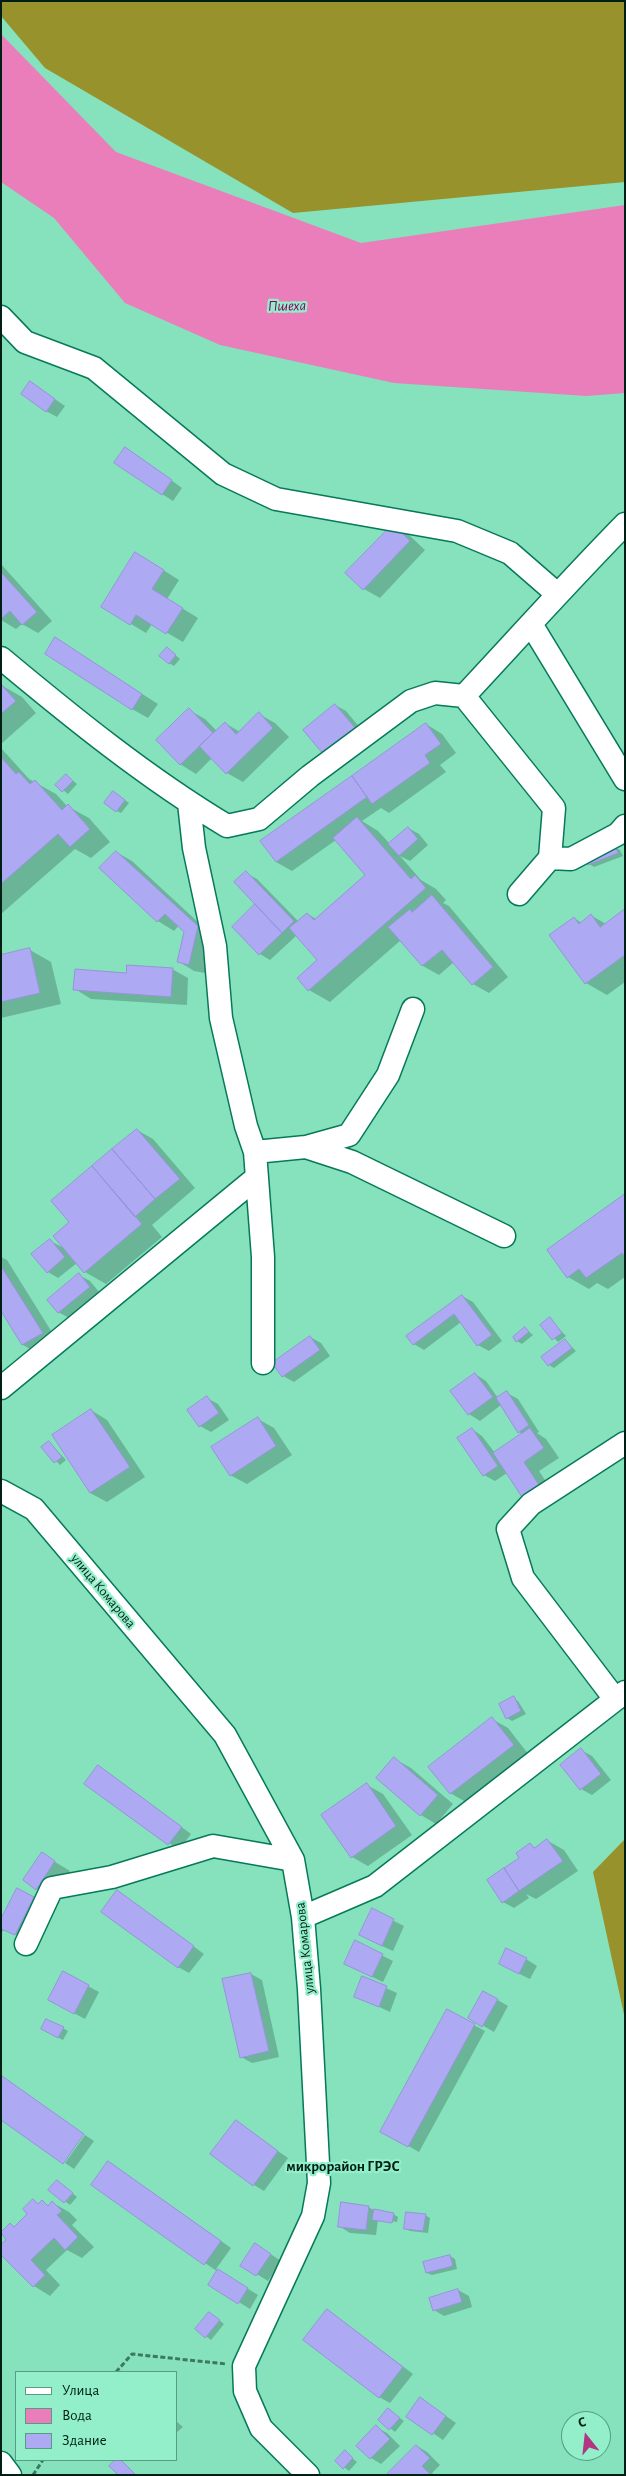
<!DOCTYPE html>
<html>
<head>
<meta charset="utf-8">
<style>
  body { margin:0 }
  #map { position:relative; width:626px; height:2476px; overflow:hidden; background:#85e2bd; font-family:"Alegreya Sans",sans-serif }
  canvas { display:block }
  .frame { position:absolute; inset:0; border:2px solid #011f15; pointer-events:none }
  .legend { position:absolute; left:15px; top:2371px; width:162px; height:90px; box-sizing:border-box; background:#92efca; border:1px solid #589c82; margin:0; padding:6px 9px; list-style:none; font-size:15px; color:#011f15 }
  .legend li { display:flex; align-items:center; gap:10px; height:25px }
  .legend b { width:25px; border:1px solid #589c82 }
  .north { position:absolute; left:561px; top:2411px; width:50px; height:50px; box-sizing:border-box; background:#92efca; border:1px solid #589c82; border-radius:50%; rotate:344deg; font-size:14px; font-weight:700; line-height:20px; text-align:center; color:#011f15 }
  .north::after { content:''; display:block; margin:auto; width:18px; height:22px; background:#b23483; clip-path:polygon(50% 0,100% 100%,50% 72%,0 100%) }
</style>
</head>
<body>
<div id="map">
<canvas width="626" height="2476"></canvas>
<div class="frame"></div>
<ul class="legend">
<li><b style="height:6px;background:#fff"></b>Улица</li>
<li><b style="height:14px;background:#ea7ebb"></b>Вода</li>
<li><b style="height:14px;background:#ada9f2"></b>Здание</li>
</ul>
<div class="north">С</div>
</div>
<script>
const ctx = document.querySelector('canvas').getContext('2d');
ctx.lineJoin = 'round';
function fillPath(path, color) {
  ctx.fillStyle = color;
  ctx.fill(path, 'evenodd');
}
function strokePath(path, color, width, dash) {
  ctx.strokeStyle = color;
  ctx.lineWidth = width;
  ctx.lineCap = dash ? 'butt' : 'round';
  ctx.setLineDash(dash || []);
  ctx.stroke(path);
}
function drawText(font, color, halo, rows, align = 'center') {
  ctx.font = font + ' "Alegreya Sans",sans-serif';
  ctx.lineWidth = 4.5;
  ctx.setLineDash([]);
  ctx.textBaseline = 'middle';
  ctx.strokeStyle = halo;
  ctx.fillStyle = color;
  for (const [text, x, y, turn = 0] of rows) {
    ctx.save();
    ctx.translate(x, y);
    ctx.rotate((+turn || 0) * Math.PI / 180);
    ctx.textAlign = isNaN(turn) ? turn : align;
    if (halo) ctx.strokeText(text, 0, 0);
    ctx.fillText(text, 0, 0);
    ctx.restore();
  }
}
const forest = new Path2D(`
  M1,1H625V182L293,213L45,68L1,16Z
  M625,1839V2019L593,1872Z`);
const water = new Path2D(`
  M1,34L116,152L361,243L625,205V393L586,396L394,383L220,345L125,303L54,218L1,182Z`);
const shadow = new Path2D(`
  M31,383L65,406L57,417L46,411Z
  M136,455L182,488L173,501L162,494Z
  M393,525L409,535L425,550L380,598L364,589Z
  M152,563L179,580L167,599L198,618L183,642L152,624L146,633L131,624Z
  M1,564L52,621L38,633L22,624L16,629L1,620Z
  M56,639L158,704L148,718L132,709Z
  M172,652L180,659L174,666L169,663Z
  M1,685L22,697L36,713L1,744Z
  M335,705L346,711L366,735L336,760Z
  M189,710L205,719L217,731L225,723L240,732L259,714L275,723L289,737L243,782L227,773L212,758L196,774L180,764Z
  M426,724L442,734L456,753L440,765L446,772L389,813L381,808L362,821L378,831L390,844L408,828L419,834L428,845L410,861L400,856L421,880L436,889L446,900L443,903L449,906L508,977L489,993L473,984L454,962L439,975L423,966L401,940L330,1002L309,990L319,960L297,935L270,960L260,954L257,904L246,873L257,879L299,922L308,914L316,919L367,875L336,840L292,871L276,862Z
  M1,748L29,779L56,794L67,806L89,818L110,842L91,858L75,849L1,914Z
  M66,775L77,784L68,794L57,785Z
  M114,792L129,803L121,813L117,811Z
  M615,847L620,850L623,856L594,867L589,864Z
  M116,852L132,861L213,936L205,973L194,971L178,961L186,931L179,925L174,931L158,921L101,868Z
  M625,910V982L607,995L586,983L551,936L574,918L582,923L592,916L606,924Z
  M30,950L51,962L61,1004L1,1018V956Z
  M172,969L188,978L187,1005L91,999L75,989L127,974Z
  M137,1130L153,1139L195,1188L152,1225L162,1237L106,1284L85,1272L77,1263L58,1278L48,1272L50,1241L64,1248L71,1222Z
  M625,1195V1277L608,1289L597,1283L589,1289L568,1277Z
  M1,1257L7,1260L58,1342L39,1354L23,1345L1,1309Z
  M79,1275L90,1281L100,1293L69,1318L58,1312Z
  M462,1296L473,1302L502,1341L489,1351L478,1345L461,1322L424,1350L414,1344Z
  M550,1319L566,1336L558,1342L542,1325Z
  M526,1329L533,1335L522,1344L517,1341Z
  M310,1337L321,1343L330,1356L294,1382L283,1376Z
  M565,1340L576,1351L554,1368L549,1365Z
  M475,1374L486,1381L498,1398L507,1393L518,1399L539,1432L537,1433L546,1439L559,1458L539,1471L554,1494L523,1496L507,1473L495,1481L484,1475L472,1429L482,1436L495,1453L523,1434L519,1432L501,1405L480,1421L469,1414L452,1391Z
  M207,1398L218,1404L229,1420L211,1432L200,1426Z
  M91,1410L107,1420L145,1477L107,1502L90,1493Z
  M258,1419L274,1428L292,1455L247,1484L230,1475Z
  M49,1442L66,1460L60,1465L43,1447Z
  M513,1698L518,1701L526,1714L512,1721L507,1718Z
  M492,1719L508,1728L529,1755L466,1802L450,1793Z
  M581,1750L592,1756L611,1780L592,1795L581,1789L562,1765Z
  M395,1759L411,1768L453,1804L436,1824L421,1815Z
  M109,1773L191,1834L179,1850L86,1783Z
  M367,1785L383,1794L412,1835L368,1866L352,1857Z
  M548,1841L564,1850L578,1871L536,1899L526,1894L529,1898L514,1908L503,1902L521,1858L530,1845L536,1848Z
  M42,1854L70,1871L53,1898L37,1889Z
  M17,1890L44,1904L26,1940L5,1929L1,1933V1921Z
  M127,1898L204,1954L189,1973L178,1967Z
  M372,1910L404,1926L393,1951L371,1941Z
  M355,1942L393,1961L383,1982L345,1964Z
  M526,1959L537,1966L530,1979L511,1970Z
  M64,1973L99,1992L85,2019L49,2000Z
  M251,1974L262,1980L279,2057L252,2063L241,2057Z
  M363,1978L397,1993L390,2012L356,1996Z
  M484,1992L508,2006L494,2032L470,2018Z
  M448,2011L485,2031L419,2152L382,2131Z
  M63,2028L68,2031L63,2040L47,2032Z
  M236,2122L288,2158L264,2191L254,2185Z
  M85,2135L94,2141L74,2169L65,2163Z
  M119,2169L231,2248L216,2269L258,2295L250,2309L210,2284L218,2272L93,2185Z
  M62,2184L77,2197L70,2205L50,2190Z
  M33,2201L39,2204L42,2201L49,2206L53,2203L69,2212L77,2220L72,2225L94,2247L82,2258L67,2250L46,2270L60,2285L50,2296L34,2286L8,2240L2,2233L10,2225L15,2228L29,2214Z
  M368,2207L374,2210L393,2214L398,2217L397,2222L378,2219L376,2235L350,2233L339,2226Z
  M425,2215L430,2218L428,2233L410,2231L405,2228Z
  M266,2251L281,2261L268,2281L242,2265Z
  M450,2256L455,2259L457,2269L432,2275L427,2273Z
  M458,2290L469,2296L472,2307L444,2316L434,2310Z
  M328,2310L413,2374L390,2403L379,2397Z
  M210,2313L224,2324L211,2340L197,2329Z
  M430,2405L456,2423L443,2440L408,2416Z
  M393,2413L404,2421L395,2432L380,2420Z
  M176,2421L183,2427L176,2433Z
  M376,2427L387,2433L400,2446L381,2464L371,2458Z
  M417,2446L427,2452L440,2465L432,2473L434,2475H388Z
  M345,2452L357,2462L349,2471L336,2461Z`);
const building = new Path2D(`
  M30,381L55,399L46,412L21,394Z
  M125,447L172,480L162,495L114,463Z
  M393,524L410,541L363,590L345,573Z
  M135,552L164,570L152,589L183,608L166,634L136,615L130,625L101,607Z
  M1,572L37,612L22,625L10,611L1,619Z
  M55,637L142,694L132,710L45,654Z
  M167,647L176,655L169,664L159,656Z
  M1,684L16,701L1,714Z
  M335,704L356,729L324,755L303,730Z
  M189,708L213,733L180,765L156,740Z
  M259,712L273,728L226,774L199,746L225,722L236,734Z
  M426,723L441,744L425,755L430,763L372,804L352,776Z
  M1,757L16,774L19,772L30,784L35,780L62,810L68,804L90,829L70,847L58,834L1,884Z
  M66,774L73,781L62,792L55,785Z
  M352,776L367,797L276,862L260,841Z
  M113,791L125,800L116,812L104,803Z
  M357,817L411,879L415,875L426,888L308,991L297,978L317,960L289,928L307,913L314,920L365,875L333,838Z
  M408,827L418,839L399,856L388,844Z
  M615,846L618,853L588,865L585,858Z
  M116,851L198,926L189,965L177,962L184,932L165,914L157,922L99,868Z
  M246,871L294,921L282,933L234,882Z
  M432,895L493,967L472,985L442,950L422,966L388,927L410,909L412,912Z
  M255,904L282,933L259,955L232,927Z
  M625,909V955L585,984L549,935L574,917L579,924L591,914L600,927Z
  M30,948L40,993L1,1002V955Z
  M127,965L173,968L171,997L73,990L75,969L126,973Z
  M137,1129L180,1179L155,1199L112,1149Z
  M112,1149L155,1199L135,1217L92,1166Z
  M92,1166L142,1224L84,1273L53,1236L69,1222L51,1201Z
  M625,1194V1257L622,1253L586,1278L579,1269L567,1278L547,1250Z
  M50,1239L65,1257L47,1273L31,1254Z
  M1,1266L43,1333L22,1345L1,1311Z
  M79,1273L90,1287L58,1313L47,1300Z
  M462,1295L492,1335L477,1346L454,1314L413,1345L406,1336Z
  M550,1317L562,1333L552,1340L540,1325Z
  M525,1327L529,1332L516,1342L513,1337Z
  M310,1336L320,1350L282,1377L272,1363Z
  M565,1339L572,1348L548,1366L541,1357Z
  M475,1373L493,1397L468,1415L450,1391Z
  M507,1391L529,1425L518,1433L496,1398Z
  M207,1396L219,1413L199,1427L187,1410Z
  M91,1409L130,1467L90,1493L52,1435Z
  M258,1417L276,1446L230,1476L211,1447Z
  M472,1428L498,1466L483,1476L457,1438Z
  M530,1428L544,1448L524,1462L539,1485L522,1497L493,1453Z
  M49,1441L62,1457L54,1463L41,1447Z
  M514,1696L521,1711L506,1719L499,1704Z
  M492,1717L514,1745L450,1794L428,1767Z
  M581,1748L601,1774L580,1790L560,1765Z
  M394,1757L438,1795L420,1816L376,1778Z
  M98,1765L182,1827L168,1845L84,1784Z
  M367,1783L396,1826L351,1858L321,1815Z
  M547,1839L563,1861L519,1891L504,1868L519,1858L516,1853L530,1843L534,1848Z
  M42,1852L55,1861L36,1890L23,1880Z
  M504,1868L519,1891L502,1903L487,1880Z
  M17,1888L34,1897L15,1935L1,1929V1919Z
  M117,1890L194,1946L178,1968L101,1912Z
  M372,1908L394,1919L382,1946L359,1935Z
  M355,1940L383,1954L372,1977L344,1964Z
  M506,1948L527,1958L519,1974L499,1964Z
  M63,1971L89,1985L74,2014L48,2000Z
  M251,1973L269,2051L240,2058L222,1979Z
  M362,1976L387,1986L379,2007L354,1997Z
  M483,1991L498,1999L482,2027L468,2018Z
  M447,2009L475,2024L408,2147L380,2132Z
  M46,2019L64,2027L58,2038L41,2029Z
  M2,2076L84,2134L63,2164L1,2120Z
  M236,2120L278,2151L253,2186L210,2154Z
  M108,2161L221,2241L204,2265L91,2185Z
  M57,2180L73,2193L64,2203L48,2190Z
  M33,2199L38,2204L42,2200L48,2206L52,2201L62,2211L57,2215L78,2237L65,2250L54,2238L31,2260L45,2275L33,2287L1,2255V2244L6,2240L1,2232L10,2223L14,2227L27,2214L23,2209Z
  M341,2202L369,2206L366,2230L338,2227Z
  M374,2209L394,2213L392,2223L372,2220Z
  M406,2212L426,2214L423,2231L404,2229Z
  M255,2243L271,2254L256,2276L240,2266Z
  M450,2255L453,2266L426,2273L423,2262Z
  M218,2269L248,2288L238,2304L208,2285Z
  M458,2289L462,2302L433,2311L429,2298Z
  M327,2309L403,2367L379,2398L303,2340Z
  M209,2312L220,2320L205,2338L195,2329Z
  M420,2397L446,2416L432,2435L406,2417Z
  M388,2408L400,2418L389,2430L378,2420Z
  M376,2425L390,2439L370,2459L356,2446Z
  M416,2445L430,2458L422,2466L431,2475H386Z
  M345,2450L353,2458L343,2469L335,2461Z
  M115,2460H121L136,2475H118L109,2466Z`);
const path = new Path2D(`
  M116,2372L132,2354L226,2364
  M33,2475L43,2460`);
const minor = new Path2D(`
  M1,317L25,342L94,368L223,474L276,499L457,531L510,553L556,593
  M531,624L625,779
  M1,658C73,718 147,778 227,826L259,819L310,776L411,701L435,693L464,696C518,638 570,580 625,524
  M464,696L554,808L550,858
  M189,803L194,848L215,946L221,1018L246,1126L255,1152L263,1257V1363
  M519,894L550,858L571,859L618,834L625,826
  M306,1147L349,1135L388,1075L413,1009
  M255,1152L306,1147L352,1162L504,1236
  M1,1388L256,1178
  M1,1491L34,1509L225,1735L293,1860L303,1917L309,1989L319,2183L313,2216L244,2366L245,2391L261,2428L308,2475
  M615,1699L523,1578L508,1529L531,1504L625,1443
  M303,1917L375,1886L625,1692
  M26,1944L52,1888L112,1877L213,1846L293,1860
  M1,2463L10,2475`);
const streetNames = [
  ["улица Комарова",103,1591,50],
  ["улица Комарова",305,1948,-96]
];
const waterNames = [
  ["Пшеха",287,306,-1]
];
const neighbourhoodNames = [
  ["микрорайон ГРЭС",343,2166]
];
fillPath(forest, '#97922b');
fillPath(water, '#ea7ebb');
fillPath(shadow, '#0003');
fillPath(building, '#ada9f2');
strokePath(building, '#9792da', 1);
strokePath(minor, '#067959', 25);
strokePath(path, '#3d7862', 3, [5, 2.5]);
strokePath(minor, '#fff', 22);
drawText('14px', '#011f15', '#92efca', streetNames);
drawText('italic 15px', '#8e0163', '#92efca', waterNames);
drawText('bold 15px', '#011f15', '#92efca', neighbourhoodNames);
</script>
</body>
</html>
